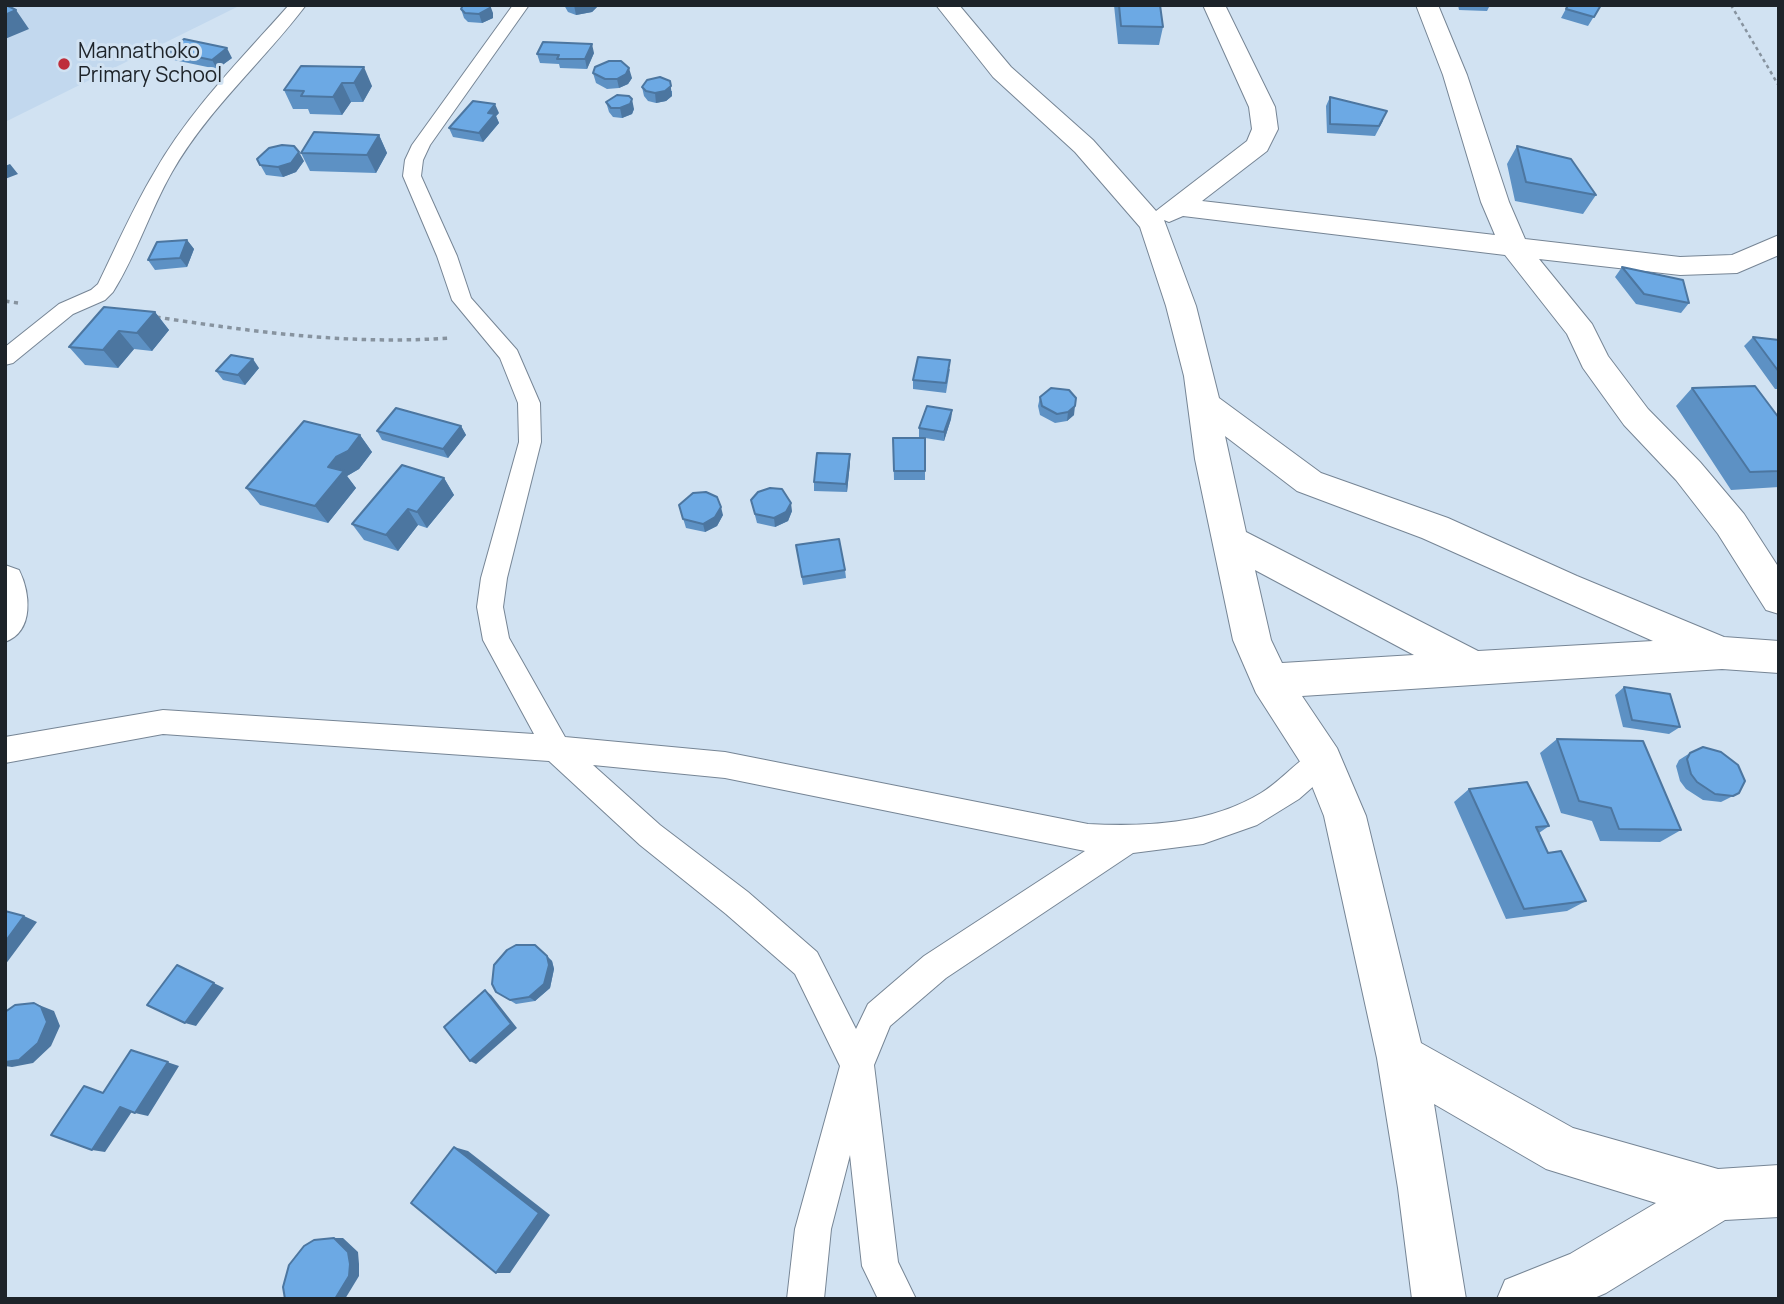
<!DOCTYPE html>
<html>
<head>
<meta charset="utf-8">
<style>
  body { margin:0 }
  #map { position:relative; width:1784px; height:1304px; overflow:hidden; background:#d1e2f2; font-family:Manrope,sans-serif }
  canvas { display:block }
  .frame { position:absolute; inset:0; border:7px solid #1d2329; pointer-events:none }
</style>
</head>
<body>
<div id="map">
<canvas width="1784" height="1304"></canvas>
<div class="frame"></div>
</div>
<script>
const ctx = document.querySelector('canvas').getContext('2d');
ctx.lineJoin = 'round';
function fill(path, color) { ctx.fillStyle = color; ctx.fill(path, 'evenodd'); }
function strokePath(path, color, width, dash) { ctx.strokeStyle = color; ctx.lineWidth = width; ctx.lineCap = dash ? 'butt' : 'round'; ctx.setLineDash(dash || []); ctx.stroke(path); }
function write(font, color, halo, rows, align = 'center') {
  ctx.font = font + ' Manrope,sans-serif'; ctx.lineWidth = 6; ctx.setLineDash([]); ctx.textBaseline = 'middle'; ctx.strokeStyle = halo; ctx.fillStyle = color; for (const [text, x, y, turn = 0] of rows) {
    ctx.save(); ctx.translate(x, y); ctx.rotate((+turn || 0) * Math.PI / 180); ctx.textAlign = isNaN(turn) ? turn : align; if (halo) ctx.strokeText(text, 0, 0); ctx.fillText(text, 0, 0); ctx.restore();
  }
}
fill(new Path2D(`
  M5,5H241L5,122Z`), '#c2d8ee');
const lane = new Path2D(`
  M289,5H306C263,62 208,109 172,172C150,210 137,254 113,292L105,300L73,314L13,363L5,365V347L59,304L91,290L98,284C116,247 133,208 154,173C189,111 242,58 289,5Z
  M513,5H529L430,145L423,160L421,176L457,256L471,298L517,350L540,403L541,442L507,578L503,607L509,638L565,737L725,752L1088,824C1147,827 1210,824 1261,793C1283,780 1299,757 1322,748L1332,752L1336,761L1332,770L1299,799L1257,825L1203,844L1133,853L946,978L890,1026L874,1065L898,1262L916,1299H878L862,1266L850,1155L831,1229L824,1299H787L795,1229L840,1066L795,974L726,914L640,845L549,761L163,734L5,763V737L163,710L534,734L483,640L477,607L481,578L519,442L518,403L500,358L452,300L437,256L403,176L405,160L412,145ZM593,765L725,778L1085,851L924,956L868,1004L856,1029L817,952L748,892L660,825Z
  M5,565L19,570C30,592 35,631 5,642Z`);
const street = new Path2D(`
  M936,5H959L1011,67L1093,140L1156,211L1247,141L1252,129L1249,107L1203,5H1225L1275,107L1278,129L1267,151L1202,201L1495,235L1481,202L1443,75L1416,5H1438L1467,75L1509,202L1525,239L1680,257L1732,255L1779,235V255L1737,273L1680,275L1539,259L1592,324L1608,356L1648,409L1700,462L1744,514L1779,568V614L1766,610L1718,534L1676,480L1624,425L1583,368L1567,334L1505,255L1183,216L1169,222L1164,220L1196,306L1219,398L1321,473L1448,518L1577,576L1724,637L1779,641V673L1722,669L1302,696L1337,748L1366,816L1421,1043L1573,1128L1718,1169L1779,1165V1217L1725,1220L1606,1293L1592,1299H1497L1505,1280L1570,1254L1656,1203L1546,1169L1434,1104L1466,1299H1412L1398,1188L1377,1058L1324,816L1306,771L1256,693L1233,640L1195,459L1184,376L1166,306L1140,227L1075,152L993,77ZM1225,436L1297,491L1422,538L1653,641L1478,651L1246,532ZM1255,570L1414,655L1282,663L1271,640Z`);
strokePath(lane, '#768595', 2);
strokePath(street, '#768595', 2);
strokePath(new Path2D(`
  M1731,5L1779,86`), '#87939f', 2.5, [3.5, 3.5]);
strokePath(new Path2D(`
  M5,301L18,303
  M156,317C255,332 349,345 450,338`), '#87939f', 3.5, [4.5, 4.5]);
fill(lane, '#fff');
fill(street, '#fff');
fill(new Path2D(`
  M564,5H597V7L592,12L576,15L568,12Z
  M1114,5H1160L1163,27L1159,45L1118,44Z
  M1458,5H1490L1487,11L1459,10Z
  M1568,5H1601L1588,26L1561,18Z
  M461,9L493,13V18L482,23L468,22L464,18Z
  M168,51L232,58L217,69L174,60Z
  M594,53L587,69L560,68L559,64L540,63L537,54Z
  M301,66L372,86L363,102H351L342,115L310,114L308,109H293L284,90Z
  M593,73L632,78L628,84L619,88L607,89L596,83Z
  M642,87L672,91V96L666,101L656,103L648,101L644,96Z
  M1330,97L1383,121L1375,136L1327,133L1326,106Z
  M606,102L634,109L632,114L622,118L613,117L609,112Z
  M499,113L496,116L499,123L483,142L453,137L449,128Z
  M379,135L387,153L376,173L310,171L301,153Z
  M1517,146L1596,195L1583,214L1515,201L1507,164Z
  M257,159L304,161L296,172L283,177L266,175Z
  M187,240L194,249L187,267L155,270L148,260Z
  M1622,267L1689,303L1681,313L1636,304L1615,277Z
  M155,312L169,330L152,351L134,349L118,368L85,365L69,347Z
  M1753,337L1779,340V389H1775L1744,346Z
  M259,368L245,385L223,380L216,371Z
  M950,369L946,393L913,389V380Z
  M1692,388L1779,418V487L1731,490L1676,406Z
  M1040,397L1074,415L1067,421L1055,423L1040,415L1038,406Z
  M952,410L951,419L944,441L919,437V428Z
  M461,426L466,435L448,458L382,440L377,431Z
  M360,435L372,452L359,469L347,476L356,488L328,523L260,505L246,488Z
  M893,438H925V480H894Z
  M850,463L847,492L814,491V482Z
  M444,478L454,495L427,528L418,525L398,551L364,540L352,524Z
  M751,500L792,511L788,521L775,527L757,523Z
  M679,505L723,515L717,526L705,532L686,528Z
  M796,545L845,570L846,578L803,585Z
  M1624,687L1680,727L1669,734L1623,727L1615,695Z
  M1557,739L1681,830L1660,842L1600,841L1592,821L1561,813L1540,753Z
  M1690,753L1739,793L1721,802L1703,800L1686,789L1680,781L1676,766L1679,760Z
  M1469,789L1549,826L1539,833L1548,853L1586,901L1567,911L1506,919L1454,802Z
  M535,945L552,961L554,969L550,988L535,1001L516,1004L496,992Z`), '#5d91c4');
fill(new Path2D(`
  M490,5L493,13V18L482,23L479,14Z
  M574,5H597V7L592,12L576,15Z
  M16,10L29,29L5,39V15Z
  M592,44L594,53L587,69L585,59Z
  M227,48L232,58L217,69L212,60Z
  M364,67L372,86L363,102L354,83Z
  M629,68L632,78L628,84L619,88L617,79Z
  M670,81L672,96L666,101L656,103L655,93Z
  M342,83L351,102L342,115L333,97Z
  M632,99L634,109L632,114L622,118L620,108Z
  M495,104L499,113L496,116L499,123L483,142L479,133L488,113Z
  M379,135L387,153L376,173L367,155Z
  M299,152L304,161L296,172L283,177L278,167Z
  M10,164L18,174L5,179V166Z
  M187,240L194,249L187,267L180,258Z
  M155,312L169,330L152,351L137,333Z
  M119,331L134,349L118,368L103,350Z
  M253,359L259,368L245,385L238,375Z
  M1075,406L1074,415L1067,421L1068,412Z
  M952,410L951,419L944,441V432Z
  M461,426L466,435L448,458L443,449Z
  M360,435L372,452L359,469L347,476L356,488L328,523L315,506L328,467L336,457Z
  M850,454V463L847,492L846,484Z
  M444,478L454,495L427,528L417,512Z
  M791,503L792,511L788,521L775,527L774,518Z
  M721,507L723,515L717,526L705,532L703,524Z
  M408,509L418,525L398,551L386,535Z
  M24,916L37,922L5,965V942Z
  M547,956L552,961L554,969L550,988L535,1001L529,997Z
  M177,965L224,988L196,1026L185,1023Z
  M485,990L491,995L517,1028L476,1064L470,1061Z
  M34,1003L54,1011L60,1026L51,1046L33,1063L12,1067L5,1066V1062Z
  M131,1050L179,1066L148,1116L135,1113Z
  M120,1107L133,1110L105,1152L92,1150Z
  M454,1147L468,1151L550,1215L510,1273H496Z
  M334,1238H343L358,1252L359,1264V1276L345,1299H335Z`), '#4c76a0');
const building = new Path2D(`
  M6,5L16,10L5,15Z
  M463,5H490V8L479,14L465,13L461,9Z
  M1119,5H1160L1163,27L1121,26Z
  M1568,5H1601L1594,17L1566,9Z
  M184,39L227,48L212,60L168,51Z
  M543,42L592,44L585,59H557L559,55L537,54Z
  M609,61H621L629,68L626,74L617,79H605L593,73L595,67Z
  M301,66L364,67L354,83H342L333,97L301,96L304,91L284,90Z
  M660,77L670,81L671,86L665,91L655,93L646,91L642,87L647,80Z
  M617,95L629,96L632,99L630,104L620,108H611L606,102Z
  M1330,97L1387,111L1379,126L1330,124Z
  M473,101L495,104L488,113L495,114L479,133L449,128Z
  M314,132L379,135L367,155L301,153Z
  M282,145L294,146L299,152L291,163L278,167L260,165L257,159L269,148Z
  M1517,146L1571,159L1596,195L1526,182Z
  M187,240L180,258L148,260L157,242Z
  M1622,267L1683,280L1689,303L1644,294Z
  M104,307L155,312L137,333L119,331L103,350L69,347Z
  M1753,337L1779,340V372Z
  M231,355L253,359L238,375L216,371Z
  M918,357L950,360L946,383L913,380Z
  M1755,386L1779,418V471L1750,472L1692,388Z
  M1051,388L1069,390L1076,398L1075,406L1068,412L1057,414L1042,406L1040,397Z
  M927,406L952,410L944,432L919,428Z
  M396,408L461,426L443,449L377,431Z
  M304,421L360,435L348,451L336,457L328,467L344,471L315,506L246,488Z
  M893,438H925V471H894Z
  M817,453L850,454L846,484L814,482Z
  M402,465L444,478L417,512L408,509L386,535L352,524Z
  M770,488L782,489L791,503L786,512L774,518L755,514L751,500L758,492Z
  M706,492L717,497L721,507L715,517L703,524L683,519L679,505L693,493Z
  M839,539L845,570L802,577L796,545Z
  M1624,687L1670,694L1680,727L1632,720Z
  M1557,739L1643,741L1681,830L1619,829L1611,808L1579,801Z
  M1703,747L1721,752L1738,765L1745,781L1739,793L1733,796L1715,794L1697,782L1691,774L1687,759L1690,753Z
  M1527,782L1549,826L1536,827L1548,853L1561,851L1586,901L1524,909L1469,789Z
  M5,911L24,916L5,942Z
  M516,945H535L547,956L549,965L544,984L529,997L510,1000L496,992L492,984L494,965L507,950Z
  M177,965L214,983L185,1023L147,1005Z
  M485,990L511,1024L470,1061L444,1027Z
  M34,1003L41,1007L47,1022L38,1043L19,1060L5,1062V1012L15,1005Z
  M131,1050L168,1062L135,1113L120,1107L92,1150L51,1135L84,1086L103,1093Z
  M454,1147L539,1213L496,1273L411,1203Z
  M334,1238L348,1252L350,1264L349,1276L335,1299H285L283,1287L289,1265L304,1246L314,1240Z`);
fill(building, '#6ca9e4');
strokePath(building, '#4c76a0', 2);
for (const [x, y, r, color] of [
  [64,64,7,"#be2e3b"]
]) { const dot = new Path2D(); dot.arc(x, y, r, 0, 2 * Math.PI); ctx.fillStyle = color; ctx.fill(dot); strokePath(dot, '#d1e2f2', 2.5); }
write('21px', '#1d2329', '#d1e2f2', [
  ["Mannathoko",78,52],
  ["Primary School",78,76]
], 'left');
</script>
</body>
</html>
